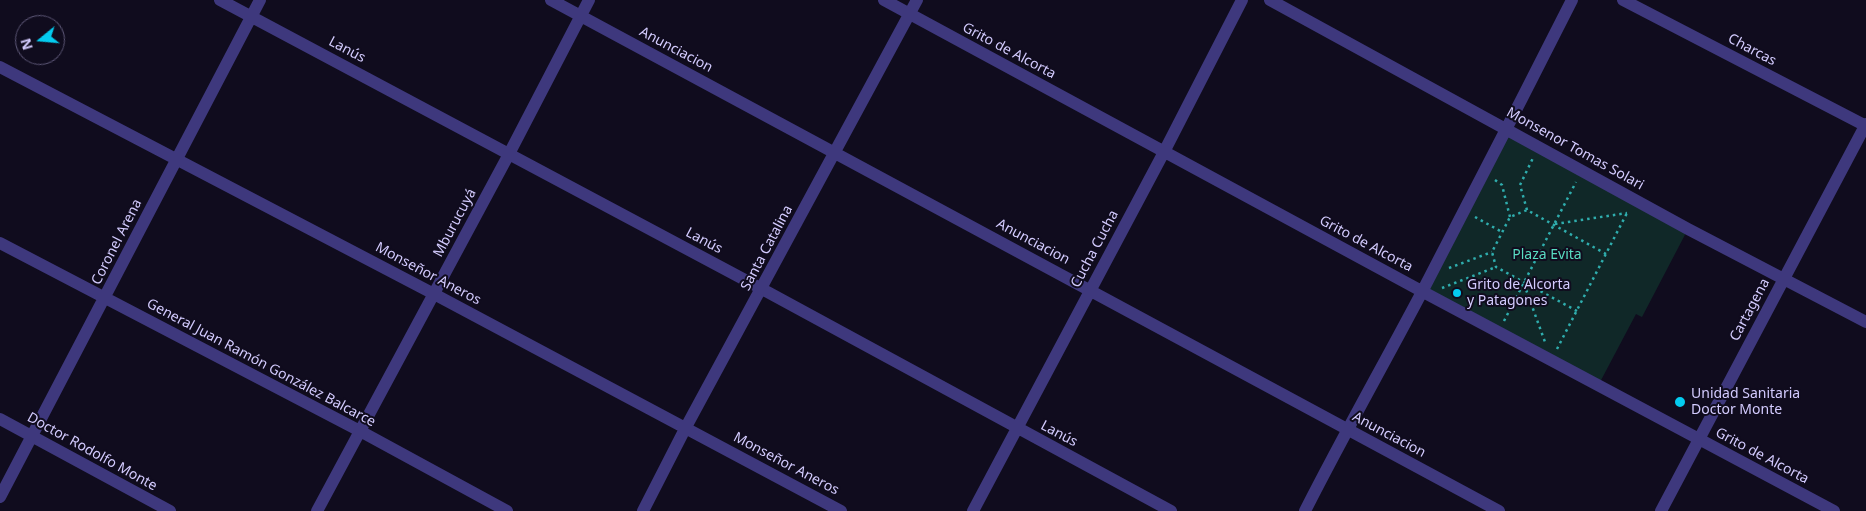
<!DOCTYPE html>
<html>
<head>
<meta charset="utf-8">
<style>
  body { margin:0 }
  #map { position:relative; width:1866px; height:511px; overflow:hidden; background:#100c1e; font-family:"Noto Sans",sans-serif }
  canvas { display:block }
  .north { position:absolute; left:15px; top:15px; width:50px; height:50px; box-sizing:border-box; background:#100c1e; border:1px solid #5e5878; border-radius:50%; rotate:253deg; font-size:14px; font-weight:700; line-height:20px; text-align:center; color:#d3cbfe }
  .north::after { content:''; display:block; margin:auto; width:18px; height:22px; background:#04ccf0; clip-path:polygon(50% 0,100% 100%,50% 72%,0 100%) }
</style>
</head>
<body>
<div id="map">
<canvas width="1866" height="511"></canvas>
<div class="north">N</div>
</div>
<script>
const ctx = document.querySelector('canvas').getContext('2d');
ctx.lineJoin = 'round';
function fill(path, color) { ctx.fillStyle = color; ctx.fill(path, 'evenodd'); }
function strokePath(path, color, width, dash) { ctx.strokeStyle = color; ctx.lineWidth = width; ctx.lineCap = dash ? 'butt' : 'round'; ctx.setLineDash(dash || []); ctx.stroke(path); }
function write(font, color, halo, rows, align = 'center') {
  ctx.font = font + ' "Noto Sans",sans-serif'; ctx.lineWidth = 4; ctx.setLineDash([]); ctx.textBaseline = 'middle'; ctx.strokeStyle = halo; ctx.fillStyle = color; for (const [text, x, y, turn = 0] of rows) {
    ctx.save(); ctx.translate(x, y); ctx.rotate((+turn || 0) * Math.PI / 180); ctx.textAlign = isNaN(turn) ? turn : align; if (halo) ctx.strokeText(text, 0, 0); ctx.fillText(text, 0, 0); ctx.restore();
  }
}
fill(new Path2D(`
  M1507,129L1688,229L1642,317L1636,314L1599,384L1422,291Z`), '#102828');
strokePath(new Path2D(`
  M1495,180L1502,185L1510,217
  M1527,210L1520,185L1533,158
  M1475,217L1502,232
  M1555,224L1627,213
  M1449,268L1492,252
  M1524,284L1545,342
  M1442,288L1496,267
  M1577,311L1496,267L1492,252L1510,217L1527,210L1606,254
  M1504,321L1576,182
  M1557,349L1628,211`), '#2fadad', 2.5, [2.5, 4]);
strokePath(new Path2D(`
  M220,0L762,289L1171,511
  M551,0L1499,511
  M884,0L1427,294L1834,511
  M1270,0L1688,229L1866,322
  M1623,0L1866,126
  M0,67L434,294L841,511
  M0,243L360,431L507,511
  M0,419L170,511
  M0,497L260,0
  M317,511L509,154L589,0
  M643,511L686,427L917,0
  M973,511L1164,152L1242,0
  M1305,511C1343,436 1384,364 1423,290C1473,194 1523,97 1572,0
  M1661,511L1866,124`), '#3e387d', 12);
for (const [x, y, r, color] of [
  [1457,293,5,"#04ccf0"],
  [1680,402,6,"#04ccf0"]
]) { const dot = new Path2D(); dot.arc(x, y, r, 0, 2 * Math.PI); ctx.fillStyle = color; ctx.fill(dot); strokePath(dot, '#100c1e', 2); }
write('14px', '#d3cbfe', '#100c1e', [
  ["Lanús",347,50,28],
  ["Anunciacion",676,50,28],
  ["Charcas",1752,50,28],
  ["Grito de Alcorta",1009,51,28],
  ["Monsenor Tomas Solari",1575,149,29],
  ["Mburucuyá",455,223,-62],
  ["Lanús",704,241,28],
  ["Coronel Arena",117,242,-63],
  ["Anunciacion",1033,242,28],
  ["Grito de Alcorta",1366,244,28],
  ["Santa Catalina",767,248,-62],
  ["Cucha Cucha",1095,249,-62],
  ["Monseñor Aneros",428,274,28],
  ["Cartagena",1750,310,-62],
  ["General Juan Ramón González Balcarce",261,363,28],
  ["Lanús",1059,434,28],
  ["Anunciacion",1389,435,28],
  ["Doctor Rodolfo Monte",92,452,29],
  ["Grito de Alcorta",1762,456,28],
  ["Monseñor Aneros",786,464,28]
]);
write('14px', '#59dcc2', '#100c1e', [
  ["Plaza Evita",1547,255]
]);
write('14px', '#d3cbfe', '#100c1e', [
  ["Grito de Alcorta",1467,285],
  ["y Patagones",1467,301],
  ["Unidad Sanitaria",1691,394],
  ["Doctor Monte",1691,410]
], 'left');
</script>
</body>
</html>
